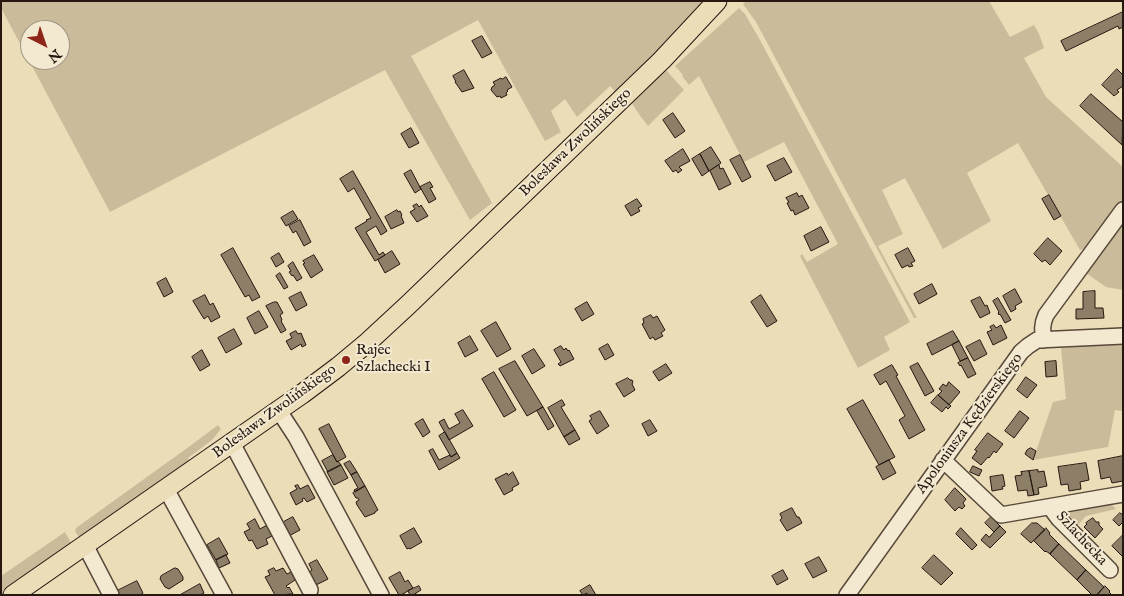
<!DOCTYPE html>
<html>
<head>
<meta charset="utf-8">
<style>
  body { margin:0 }
  #map { position:relative; width:1124px; height:596px; overflow:hidden; background:#ebddb7; font-family:"IM FELL English",serif }
  canvas { display:block }
  .frame { position:absolute; inset:0; border:2px solid #261711; pointer-events:none }
  .north { position:absolute; left:20px; top:20px; width:50px; height:50px; box-sizing:border-box; background:#f2e9d0; border:1px solid #a09584; border-radius:50%; rotate:139deg; font-size:14px; font-weight:700; line-height:20px; text-align:center; color:#261711 }
  .north::after { content:''; display:block; margin:auto; width:18px; height:22px; background:#8f2418; clip-path:polygon(50% 0,100% 100%,50% 72%,0 100%) }
</style>
</head>
<body>
<div id="map">
<canvas width="1124" height="596"></canvas>
<div class="frame"></div>
<div class="north">N</div>
</div>
<script>
const ctx = document.querySelector('canvas').getContext('2d');
ctx.lineJoin = 'round';
function fill(path, color) { ctx.fillStyle = color; ctx.fill(path, 'evenodd'); }
function strokePath(path, color, width, dash) { ctx.strokeStyle = color; ctx.lineWidth = width; ctx.lineCap = dash ? 'butt' : 'round'; ctx.setLineDash(dash || []); ctx.stroke(path); }
function write(font, color, halo, rows, align = 'center') {
  ctx.font = font + ' "IM FELL English",serif'; ctx.lineWidth = 4; ctx.setLineDash([]); ctx.textBaseline = 'middle'; ctx.strokeStyle = halo; ctx.fillStyle = color; for (const [text, x, y, turn = 0] of rows) {
    ctx.save(); ctx.translate(x, y); ctx.rotate((+turn || 0) * Math.PI / 180); ctx.textAlign = isNaN(turn) ? turn : align; if (halo) ctx.strokeText(text, 0, 0); ctx.fillText(text, 0, 0); ctx.restore();
  }
}
fill(new Path2D(`
  M1,1H711L618,94L610,86L577,117L565,99L551,111L561,132L545,141L478,20L411,56L492,203L470,220L385,70L110,212L1,8ZM30,30H60V60H30Z
  M746,1H989L1010,37L1034,25L1039,34L1044,48L1024,58L1046,97L1123,167V203L1090,246L1080,250L1018,143L967,173L991,221L943,249L905,178L882,190L903,234L878,246L917,318H914L756,22L743,4Z
  M739,8L745,14L760,40L910,322L884,337L890,350L858,368L800,256L802,254L807,262L838,244L784,142L744,162L699,76L689,85L682,76L683,75L675,66Z
  M665,69L684,90L648,126L641,117L631,102Z
  M1123,220V290L1106,287L1086,273Z
  M1123,343V405L1122,411L1115,410L1108,447L1033,460L1053,402L1066,399L1061,348Z
  M218,425L221,429L212,440L188,458L189,461L79,537L75,531L76,528L190,446Z
  M1111,504L1116,509L1086,516L1077,526L1067,517L1070,512Z
  M65,532L71,543L69,548L1,595V576Z`), '#cabb9b');
const building = new Path2D(`
  M1123,12V27L1119,29L1118,26L1066,51L1061,41Z
  M482,36L492,53L482,58L472,41Z
  M1117,69L1123,75V86L1117,90L1119,92L1114,96L1102,85Z
  M464,70L474,88L462,92L455,82H456L453,76Z
  M506,77L512,87L507,90L508,91L506,93L507,95L501,98L500,96L497,97L491,90L492,87L495,85L493,82L501,78L502,79Z
  M1091,94L1123,122L1122,145L1080,106Z
  M673,113L685,131L675,138L663,120Z
  M411,128L419,143L409,148L401,134Z
  M711,147L721,163L709,171L700,154Z
  M683,149L690,161L679,167L682,170L678,173L676,170L673,172L665,161Z
  M700,154L709,171L702,176L692,159Z
  M740,155L751,177L742,182L730,160Z
  M784,158L792,172L775,181L767,166Z
  M719,165L720,169L723,168L731,184L719,190L710,171Z
  M411,170L421,189L415,193L404,174Z
  M353,171L387,231L381,235L376,226L366,232L379,255L383,252L385,255L375,261L355,228L367,221L366,220L371,218L354,188L348,192L340,179Z
  M430,182L433,187L430,188L436,199L429,203L420,187Z
  M797,193L799,197L802,195L809,208L795,215L793,210L791,211L787,203L789,202L786,198Z
  M1049,195L1061,216L1054,220L1042,199Z
  M637,199L642,206L638,208L640,211L631,216L625,206Z
  M417,204L419,207L421,205L428,216L417,222L410,212L415,209L413,206Z
  M397,210L398,212L400,211L402,215L401,216L404,223L391,229L385,217Z
  M293,211L298,219L286,226L281,218Z
  M300,220L311,242L304,246L296,231L293,233L289,226Z
  M821,227L829,242L811,251L804,236Z
  M1048,238L1062,251L1050,265L1045,260L1042,262L1034,254Z
  M233,248L260,297L252,301L249,295L245,297L221,255Z
  M908,248L915,261L911,263L913,266L909,267L908,265L902,268L895,255Z
  M392,251L400,264L385,273L378,260Z
  M279,253L284,262L276,267L271,258Z
  M314,255L323,270L311,278L303,264L305,263L303,261Z
  M293,262L302,278L297,281L293,275L292,276L289,272L291,271L288,266Z
  M280,273L288,287L284,289L276,276Z
  M166,278L173,292L164,297L157,283Z
  M932,284L937,294L919,304L914,294Z
  M1015,289L1022,302L1015,306L1016,309L1011,312L1003,296Z
  M1095,291V308H1103L1104,318L1076,319V309H1083V292Z
  M301,292L307,305L296,311L289,298Z
  M205,295L210,305L213,303L220,317L211,322L208,316L204,319L193,301Z
  M761,295L777,321L767,327L751,302Z
  M980,297L985,306L987,305L990,313L980,318L971,301Z
  M998,298L1011,320L1005,323L1000,314L999,315L998,313L999,312L993,301Z
  M274,302H277L283,313L280,315L282,320L281,321L286,330L281,333L266,306Z
  M587,302L594,314L582,321L575,309Z
  M259,311L268,327L255,334L247,318Z
  M651,315L653,318L657,316L665,330L661,333L663,336L655,340L653,337L650,339L642,324L644,323L643,319Z
  M496,322L511,349L497,357L481,331Z
  M994,325L996,328L1001,325L1007,338L993,345L987,332L992,330L990,327Z
  M234,329L242,344L226,353L218,338Z
  M296,331L298,334L301,333L306,345L302,347L301,344L291,350L286,341L292,338L290,334Z
  M953,331L959,341L932,355L927,344Z
  M470,336L478,350L465,357L458,343Z
  M980,340L987,354L974,361L966,347Z
  M959,341L968,358L960,361L952,345Z
  M608,344L614,355L605,360L599,349Z
  M561,346L564,350L566,348L568,351L569,350L574,359L560,366L558,364L561,362L554,350Z
  M534,349L545,366L532,374L522,356Z
  M202,350L210,365L200,371L192,357Z
  M968,358L976,374L968,378L961,365L960,366L958,363Z
  M515,361L543,407L527,416L499,369Z
  M1056,361L1057,376L1046,377L1045,362Z
  M918,363L934,391L925,396L910,367Z
  M666,364L672,373L659,381L653,372Z
  M892,365L898,375L896,376L925,430L909,439L899,420L905,416L886,381L880,385L874,375Z
  M494,372L516,410L504,417L482,379Z
  M1026,377L1037,385L1027,398L1017,390Z
  M628,378L630,380H632L633,382L632,384L635,390L624,397L616,384Z
  M949,382L960,392L949,405L938,395L942,391L939,389L943,384L946,386Z
  M938,395L951,406L948,409L946,407L942,412L931,403Z
  M562,400L565,405L561,407L575,430L564,437L548,408Z
  M863,400L895,457L879,465L847,409Z
  M543,407L554,426L548,430L537,411Z
  M463,410L473,426L449,440L439,422L444,419L449,429L460,423L455,414Z
  M600,411L609,426L597,434L589,421L592,419L590,416Z
  M1020,411L1029,418L1014,438L1005,431Z
  M423,419L430,432L423,437L415,424Z
  M650,420L657,431L648,436L642,424Z
  M329,424L346,457L337,462L319,429Z
  M575,430L580,439L569,445L564,437Z
  M445,432L457,453L451,457L439,436Z
  M988,433L1003,444L996,453L994,451L989,458L988,457L981,465L972,458L977,451L975,450Z
  M1031,448L1036,451L1033,460L1025,454L1027,450Z
  M433,449L439,460L450,455L451,457L457,453L460,458L439,470L429,451Z
  M333,455L337,462L338,461L341,465L328,472L322,461Z
  M1123,456V481L1112,483L1110,477L1101,479L1098,461Z
  M889,460L896,473L883,480L876,467Z
  M350,461L357,472L351,475L344,464Z
  M1086,463L1089,480L1080,482L1081,489L1069,491L1068,484L1061,485L1058,467Z
  M341,465L348,478L334,485L327,472Z
  M973,466L982,470L979,476L970,472Z
  M1038,470V472L1044,471L1047,486L1038,488L1039,494L1034,495L1029,471Z
  M1029,471L1034,495L1028,496L1027,490L1018,491L1015,476L1022,475L1021,472Z
  M357,472L365,486L355,492L354,490L358,488L351,475Z
  M513,472L519,484L512,488L513,490L504,495L495,479L507,473L508,475Z
  M1003,475L1005,486L1002,487L1003,489L992,491L990,477Z
  M298,485L300,489L308,485L315,498L307,502L304,498L302,499L303,501L296,505L290,493L297,489L295,486Z
  M365,486L378,510L375,512V513L365,517L357,505L356,502L359,500L358,498H356L353,493Z
  M955,488L966,499L963,503L965,506L962,509L959,507L955,511L945,500Z
  M792,508L797,517H799L802,523L787,531L780,520L782,518L780,514Z
  M1120,513L1123,515V522L1119,526L1113,520Z
  M293,517L300,530L287,537L280,524Z
  M991,517L1000,526L994,532L985,523Z
  M1093,518L1096,522H1099V525L1103,529L1095,538L1084,527L1087,524L1086,523Z
  M255,519L260,529L267,525L272,536L266,539L268,544L257,549L252,540L249,541L244,532L250,529L247,524Z
  M1032,523H1037L1045,530L1031,543L1021,534Z
  M1000,526L1006,532L990,548L981,540L986,534L989,537Z
  M414,528L422,542L410,549L409,548L407,549L400,536Z
  M961,528L977,545L972,550L956,534Z
  M1046,528L1050,533L1049,534L1059,544L1050,554L1046,551L1045,552L1034,541Z
  M1123,535V557L1112,546Z
  M219,538L228,554L216,560L207,545Z
  M1059,544L1086,570L1077,580L1050,554Z
  M226,555L230,563L219,568L216,560Z
  M934,555L953,573L941,585L922,568Z
  M819,557L827,571L813,578L805,564Z
  M317,560L328,579L314,586L308,573L312,570L309,564Z
  M175,568L178,569L183,577V580L169,589L165,587L160,579L161,576Z
  M274,568L276,571L283,568L287,574L291,572L295,580L286,586L288,588L289,587L293,594L275,595L265,577L270,575L268,571Z
  M783,570L788,579L777,585L772,576Z
  M1086,570L1104,587L1097,595H1092L1077,580Z
  M400,572L405,582L408,580L413,588L401,595H399L389,578Z
  M137,581L143,593L140,595H119L117,591Z
  M200,584L204,593L200,595H180Z
  M590,585L596,595H588L587,593L583,595L580,591Z
  M419,586L421,590L413,595H410L408,591Z
  M1105,586L1110,591L1109,592L1112,595H1097Z`);
fill(building, '#8c7e67');
strokePath(building, '#261711', 1);
const minor = new Path2D(`
  M1044,340C1042,330 1042,324 1046,315L1123,210
  M279,411L296,437L381,595
  M232,443L310,590
  M943,460L1001,515L1123,494
  M166,489L224,595
  M1053,507V511L1059,519L1110,570
  M85,545L111,595
  M847,595L1021,352L1028,346L1037,340L1123,336`);
const major = new Path2D(`
  M13,595L302,394L338,367L368,342L408,305L662,60L717,1`);
strokePath(minor, '#57483a', 18);
strokePath(major, '#261711', 21);
strokePath(minor, '#f2e9d0', 15);
strokePath(major, '#ebddb7', 19);
for (const [x, y, r, color] of [
  [346,360,5,"#8f2418"]
]) { const dot = new Path2D(); dot.arc(x, y, r, 0, 2 * Math.PI); ctx.fillStyle = color; ctx.fill(dot); strokePath(dot, '#f2e9d0', 2); }
write('15px', '#261711', '#f2e9d0', [
  ["Bolesława Zwolińskiego",576,143,-44],
  ["Bolesława Zwolińskiego",275,412,-36],
  ["Apoloniusza Kędzierskiego",970,424,-54],
  ["Szlachecka",1081,539,47]
]);
write('15px', '#261711', '#f2e9d0', [
  ["Rajec",356,351],
  ["Szlachecki I",356,368]
], 'left');
</script>
</body>
</html>
